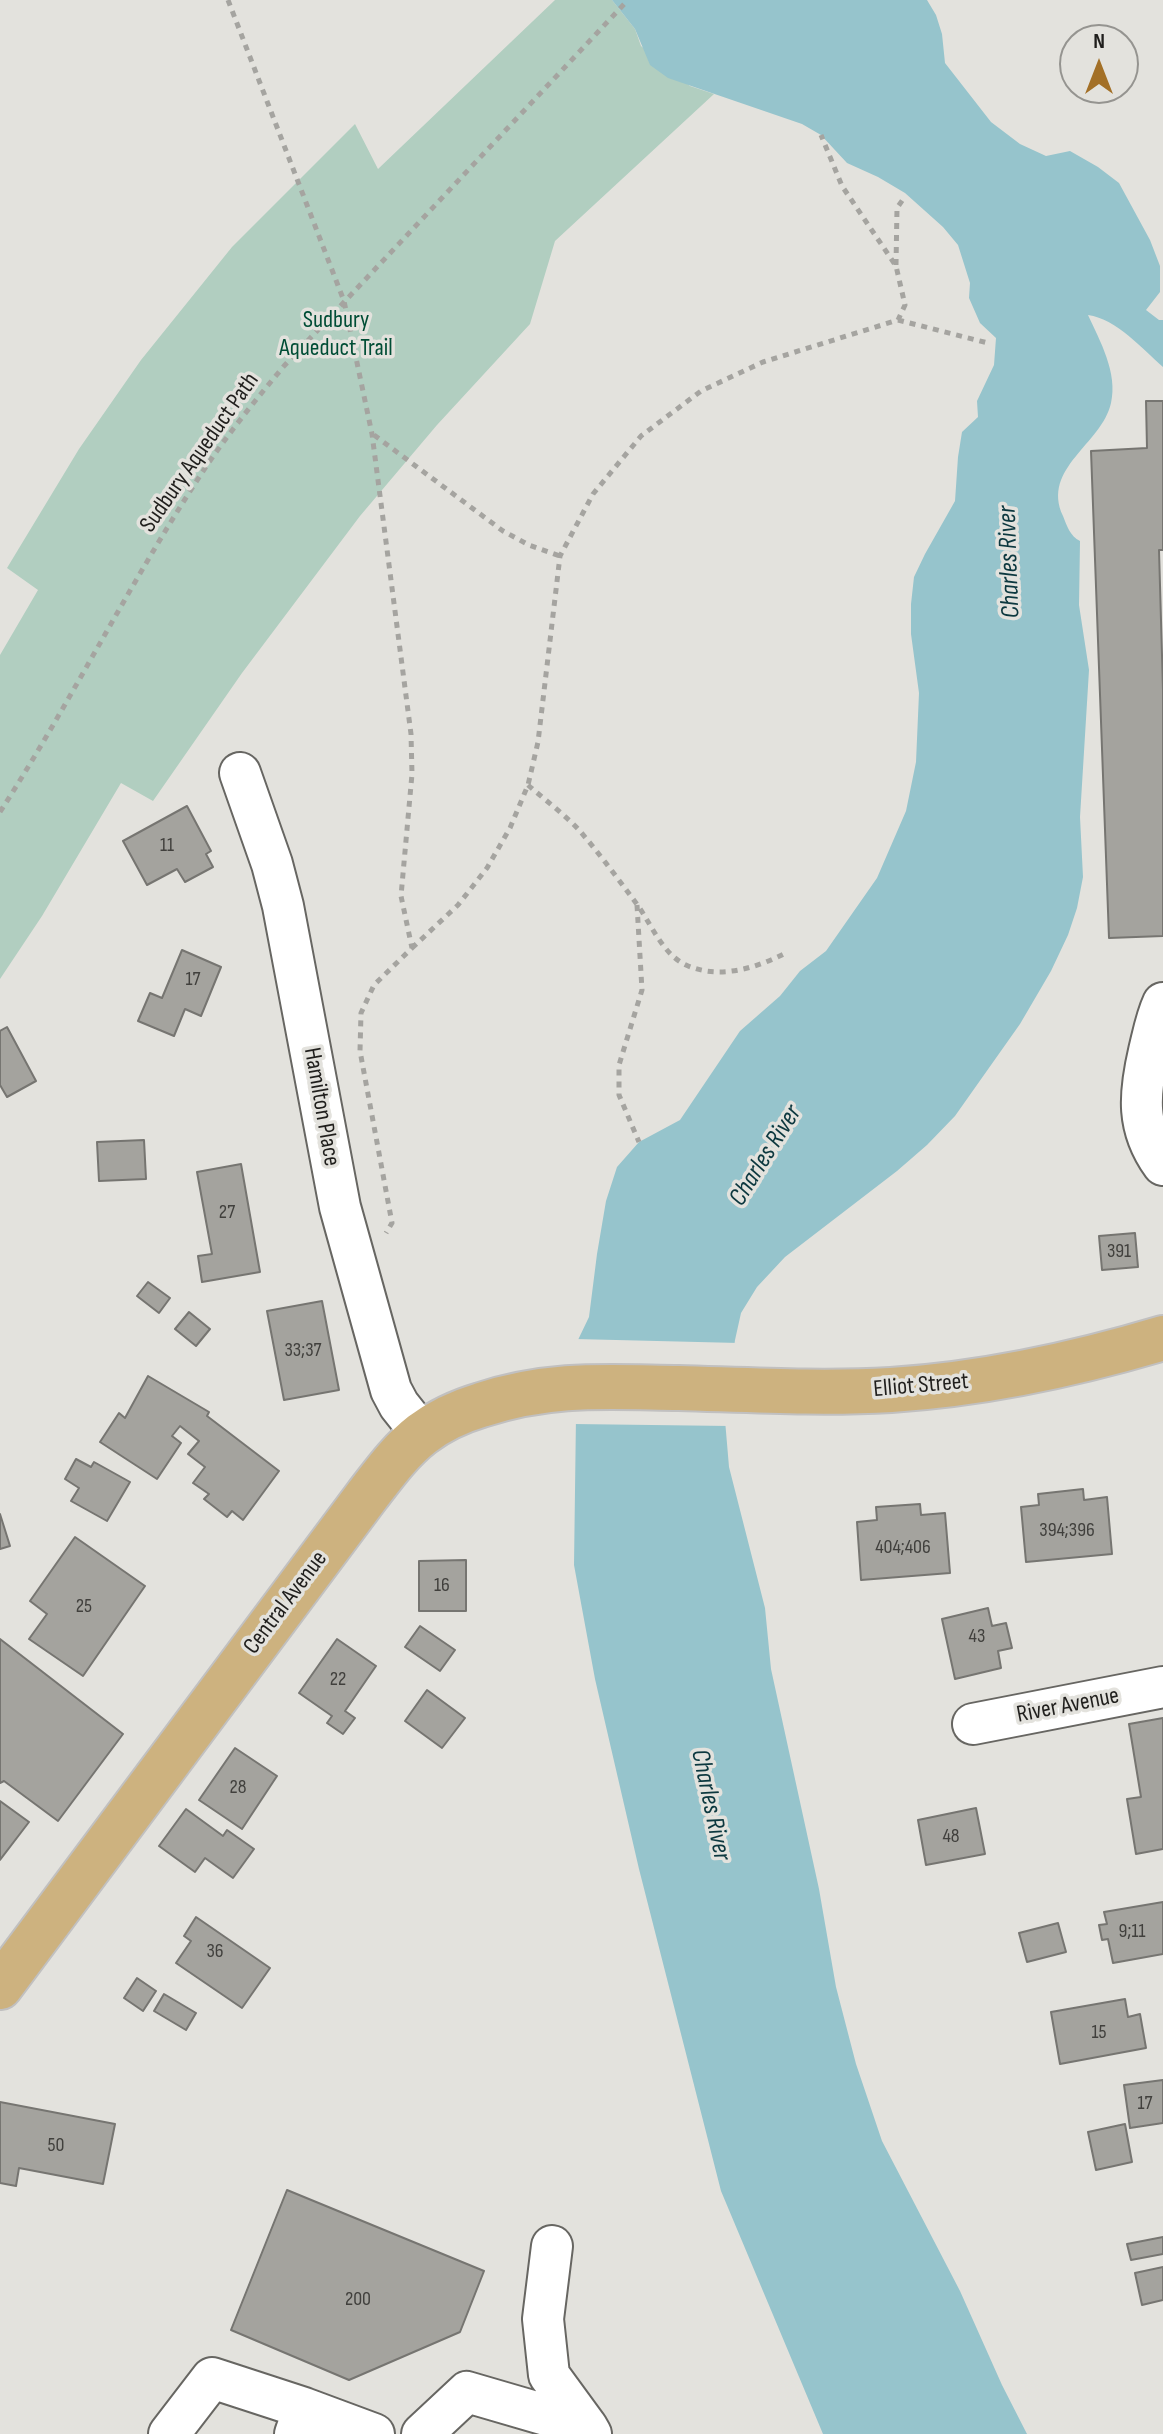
<!DOCTYPE html>
<html>
<head>
<meta charset="utf-8">
<style>
  body { margin:0 }
  #map { position:relative; width:1163px; height:2434px; overflow:hidden; background:#e3e2dd; font-family:"Sofia Sans Condensed",sans-serif }
  canvas { display:block }
  .north { position:absolute; left:1059px; top:24px; width:80px; height:80px; box-sizing:border-box; background:#e3e2dd; border:2px solid #959490; border-radius:50%; rotate:0deg; font-size:22px; font-weight:700; line-height:32px; text-align:center; color:#201f1d }
  .north::after { content:''; display:block; margin:auto; width:28px; height:36px; background:#a37027; clip-path:polygon(50% 0,100% 100%,50% 72%,0 100%) }
</style>
</head>
<body>
<div id="map">
<canvas width="1163" height="2434"></canvas>
<div class="north">N</div>
</div>
<script>
const ctx = document.querySelector('canvas').getContext('2d');
ctx.lineJoin = 'round';
function fill(path, color) { ctx.fillStyle = color; ctx.fill(path, 'evenodd'); }
function strokePath(path, color, width, dash) { ctx.strokeStyle = color; ctx.lineWidth = width; ctx.lineCap = dash ? 'butt' : 'round'; ctx.setLineDash(dash || []); ctx.stroke(path); }
function write(font, color, halo, rows, align = 'center') {
  ctx.font = font + ' "Sofia Sans Condensed",sans-serif'; ctx.lineWidth = 7; ctx.setLineDash([]); ctx.textBaseline = 'middle'; ctx.strokeStyle = halo; ctx.fillStyle = color; for (const [text, x, y, turn = 0] of rows) {
    ctx.save(); ctx.translate(x, y); ctx.rotate((+turn || 0) * Math.PI / 180); ctx.textAlign = isNaN(turn) ? turn : align; if (halo) ctx.strokeText(text, 0, 0); ctx.fillText(text, 0, 0); ctx.restore();
  }
}
fill(new Path2D(`
  M555,0H612L635,29L641,46L690,86L714,94L555,241L530,324L437,425L360,516L242,673L153,801L121,783L42,916L0,979V655L38,590L7,568L79,449L141,360L232,247L355,124L378,169Z`), '#b1cec0');
fill(new Path2D(`
  M612,0H927L936,15L942,34L945,63L991,122L1020,144L1046,156L1070,151L1098,167L1119,183L1150,240L1160,266V292L1146,310L1159,320H1163V367C1142,349 1117,319 1088,315C1100,341 1118,373 1111,403C1102,444 1041,468 1063,516C1067,526 1070,536 1080,541L1079,605L1089,670L1080,817L1083,877L1077,908L1068,935L1051,971L1020,1024L955,1116L927,1145L897,1171L785,1257L757,1287L741,1313L735,1340L725,1420L729,1467L765,1608L771,1669L819,1889L836,1987L856,2064L882,2141L960,2291L1002,2385L1027,2434H823L721,2191L639,1869L595,1679L574,1565L577,1342L589,1317L597,1254L606,1201L617,1167L639,1142L680,1120L740,1031L780,996L800,971L826,951L877,878L906,811L916,762L919,693L911,634V604L914,577L925,554L955,501L958,457L962,432L978,417L977,401L994,365L996,338L980,323L969,298L970,283L958,245L943,227L905,193L878,177L847,163L821,135L802,124L668,78L650,65L635,29Z`), '#96c4cc');
fill(new Path2D(`
  M575,1339L739,1343L730,1426L573,1424Z`), '#e3e2dd');
const building = new Path2D(`
  M1146,401H1163V550H1159L1163,690V936L1109,938L1091,451L1147,448Z
  M187,806L211,851L206,854L213,867L185,882L177,869L147,885L123,841Z
  M182,950L221,967L201,1016L185,1009L174,1036L138,1021L150,993L162,998Z
  M7,1027L36,1081L7,1097L0,1085V1031Z
  M144,1140L146,1179L99,1181L97,1142Z
  M241,1164L260,1272L202,1282L198,1256L212,1254L197,1172Z
  M1135,1233L1138,1267L1102,1270L1099,1236Z
  M148,1282L170,1298L159,1313L137,1296Z
  M322,1301L339,1390L284,1400L267,1311Z
  M189,1312L210,1329L196,1346L175,1329Z
  M148,1376L209,1412L207,1416L279,1471L243,1520L232,1511L227,1517L204,1499L209,1494L193,1483L205,1467L188,1454L199,1441L180,1426L172,1436L181,1443L157,1479L100,1442L119,1413L125,1418Z
  M76,1459L91,1467L94,1462L130,1482L107,1521L71,1501L79,1488L65,1479Z
  M1083,1489L1084,1500L1107,1497L1112,1554L1026,1562L1021,1507L1039,1505L1038,1494Z
  M920,1504L921,1515L945,1513L950,1573L861,1580L857,1522L877,1520L876,1507Z
  M0,1514L10,1546L0,1549Z
  M75,1537L145,1586L83,1676L29,1639L47,1614L30,1601Z
  M466,1560V1611H419V1561Z
  M988,1608L992,1626L1006,1623L1012,1648L998,1651L1001,1668L955,1679L942,1619Z
  M420,1626L455,1650L440,1671L405,1647Z
  M0,1639L123,1734L58,1821L4,1781L0,1783Z
  M337,1639L376,1666L345,1711L355,1718L343,1734L327,1723L332,1716L299,1693Z
  M427,1690L465,1718L442,1748L405,1721Z
  M1163,1718V1849L1136,1854L1127,1799L1141,1797L1129,1724Z
  M235,1748L277,1776L242,1829L199,1800Z
  M0,1801L29,1822L0,1860Z
  M976,1808L985,1854L926,1865L918,1820Z
  M186,1809L223,1836L227,1830L254,1849L233,1878L205,1858L195,1872L159,1846Z
  M1163,1902V1954L1113,1963L1108,1939L1102,1940L1099,1925L1107,1924L1104,1912Z
  M196,1917L270,1968L242,2008L176,1963L191,1941L184,1936Z
  M1058,1923L1066,1952L1027,1962L1019,1933Z
  M137,1978L156,1991L143,2011L124,1998Z
  M164,1994L196,2013L186,2030L154,2011Z
  M1125,1999L1128,2017L1140,2014L1146,2048L1060,2064L1051,2012Z
  M1163,2080V2123L1130,2128L1124,2085Z
  M0,2102L115,2124L103,2184L19,2168L16,2186L0,2183Z
  M1125,2124L1132,2162L1096,2170L1088,2132Z
  M287,2190L484,2271L460,2332L349,2380L231,2330Z
  M1163,2237V2254L1131,2260L1127,2244Z
  M1163,2267V2300L1142,2305L1135,2273Z`);
fill(building, '#a4a39e');
strokePath(building, '#767571', 2);
const minor = new Path2D(`
  M240,773L272,864L283,906L340,1207L391,1390L399,1405L422,1434
  M1163,1003C1156,1018 1153,1035 1149,1051C1139,1094 1136,1128 1163,1165
  M973,1724L1163,1687
  M552,2246L543,2319L549,2375L587,2427
  M304,2408L374,2434
  M169,2434L212,2378L304,2408L295,2434
  M422,2434L467,2392L587,2427L591,2434`);
const major = new Path2D(`
  M0,1987L366,1497C383,1475 400,1451 422,1434C439,1421 461,1411 481,1405C551,1382 607,1387 679,1388C749,1390 820,1394 891,1390C984,1384 1073,1365 1163,1338`);
strokePath(minor, '#676662', 44);
strokePath(major, '#c1c0c0', 48);
strokePath(new Path2D(`
  M228,0L344,301L372,434L411,734L412,774L401,896L412,948L374,985L361,1013L360,1051L392,1223L386,1233
  M896,265L897,208L904,198
  M898,320L988,343
  M374,435L503,531L529,545L560,556
  M528,785C545,800 564,814 579,830C599,853 618,879 636,903C651,923 662,954 686,965C719,980 756,968 786,953
  M0,812C69,705 126,590 196,482C222,441 253,403 284,366L628,0
  M637,905L642,990L619,1065V1095L639,1142
  M412,948L458,905L487,868L510,828L528,785L538,742L560,556L593,494L641,436L701,391L763,362L898,320L905,305L896,266L842,186L821,135`), '#a5a4a0', 5, [6, 6]);
strokePath(minor, '#fff', 40);
strokePath(major, '#cdb27f', 44);
write('20px', '#41403d', null, [
  ["11",167,846],
  ["17",193,980],
  ["27",227,1213],
  ["391",1119,1252],
  ["33;37",303,1351],
  ["394;396",1067,1531],
  ["404;406",903,1548],
  ["16",442,1586],
  ["25",84,1607],
  ["43",977,1637],
  ["22",338,1680],
  ["28",238,1788],
  ["48",951,1837],
  ["9;11",1132,1932],
  ["36",215,1952],
  ["15",1099,2033],
  ["17",1145,2104],
  ["50",56,2146],
  ["200",358,2300]
]);
write('24px', '#004d35', '#e3e2dd', [
  ["Sudbury",336,321],
  ["Aqueduct Trail",336,349]
]);
write('24px', '#201f1d', '#e3e2dd', [
  ["Sudbury Aqueduct Path",200,453,-55],
  ["Hamilton Place",321,1107,80],
  ["Elliot Street",921,1386,-5],
  ["Central Avenue",286,1603,-53],
  ["River Avenue",1068,1706,-11]
]);
write('italic 26px', '#0c383f', '#e3e2dd', [
  ["Charles River",1010,562,-92],
  ["Charles River",766,1156,-58],
  ["Charles River",710,1805,78]
]);
</script>
</body>
</html>
